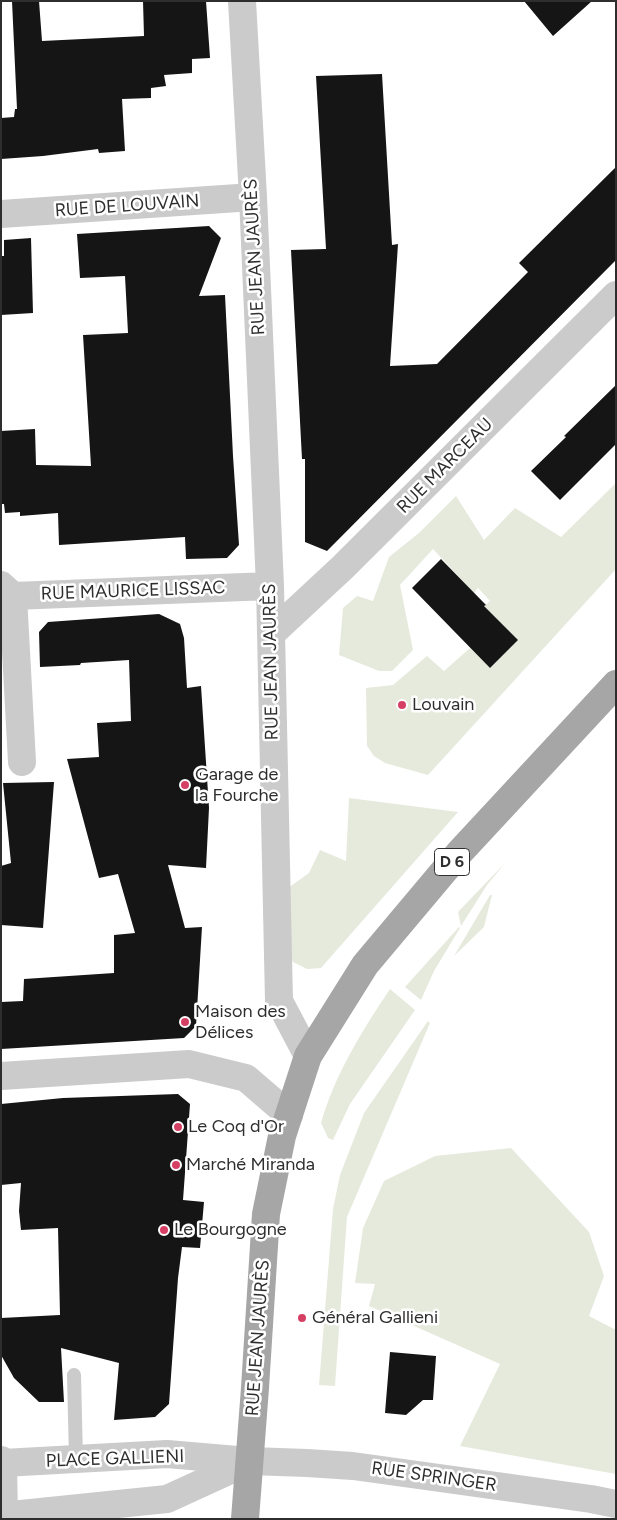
<!DOCTYPE html>
<html>
<head>
<meta charset="utf-8">
<style>
  body { margin:0 }
  #map { position:relative; width:617px; height:1520px; overflow:hidden; background:#fff; font-family:Figtree,sans-serif }
  canvas { display:block }
  .frame { position:absolute; inset:0; border:2px solid #2e2e2e; pointer-events:none }
</style>
</head>
<body>
<div id="map">
<canvas width="617" height="1520"></canvas>
<div class="frame"></div>
</div>
<script>
const ctx = document.querySelector('canvas').getContext('2d');
ctx.lineJoin = 'round';
function fill(path, color) { ctx.fillStyle = color; ctx.fill(path, 'evenodd'); }
function strokePath(path, color, width, dash) { ctx.strokeStyle = color; ctx.lineWidth = width; ctx.lineCap = dash ? 'butt' : 'round'; ctx.setLineDash(dash || []); ctx.stroke(path); }
function write(font, color, halo, rows, align = 'center') {
  ctx.font = font + ' Figtree,sans-serif'; ctx.lineWidth = 5; ctx.setLineDash([]); ctx.textBaseline = 'middle'; ctx.strokeStyle = halo; ctx.fillStyle = color; for (const [text, x, y, turn = 0] of rows) {
    ctx.save(); ctx.translate(x, y); ctx.rotate((+turn || 0) * Math.PI / 180); ctx.textAlign = isNaN(turn) ? turn : align; if (halo) ctx.strokeText(text, 0, 0); ctx.fillText(text, 0, 0); ctx.restore();
  }
}
fill(new Path2D(`
  M616,483V569L428,775L385,763L374,756L367,746L366,688L393,685L427,656L444,671L470,648L490,668L518,640L484,606L490,601L478,588L474,593L433,549L400,585L413,650L392,671H379L339,655L343,608L357,596L373,601L389,557L419,533L456,496L484,540L515,508L561,537Z
  M349,798L458,812L321,968L307,969L293,962L289,951L288,888L309,873L320,850L346,861Z
  M505,863L487,885L461,926L458,912Z
  M490,895H492L484,927L454,956Z
  M459,927L460,928L434,971L421,1000L405,987Z
  M390,989L415,1010L350,1104L333,1140L328,1138L321,1123C335,1074 362,1031 390,989Z
  M428,1021L430,1023L347,1217L335,1386L319,1385L333,1209L340,1175L364,1113Z
  M511,1148L589,1232L604,1276L589,1316L616,1330V1474L460,1446L500,1364L369,1306L375,1284L355,1283L363,1228L384,1181L435,1156Z`), '#e6eadd');
fill(new Path2D(`
  M12,1H39L42,41L144,36L143,1H206L210,58L192,59V73L164,75L166,86L151,88V98L122,99L125,151L99,153L98,149L43,156L1,159V118L14,117L15,109H17Z
  M524,1H592L553,36Z
  M382,74L392,245L398,244L390,366L437,364L528,272L519,263L616,167V260L327,551L305,542V459H302L291,250L326,249L316,76Z
  M209,226L221,238L199,296L225,295L233,456L239,545L227,558L186,559L185,537L59,545L58,513L20,516V512L5,513L4,504H1V431L35,429L36,465L91,466L83,335L128,333L125,276L80,278L77,234Z
  M31,238L33,313L1,315V256H4V240Z
  M616,385V444L560,500L531,471L566,437L564,436Z
  M441,559L486,605L484,606L518,640L490,668L412,588Z
  M159,614L180,624L184,638L187,688L201,686L209,808L206,868L168,865L185,928L202,927L196,1026L184,1038L1,1049V1002L23,1001L24,979L114,973V935L135,933L118,874L99,878L67,759L99,757L97,723L131,721L129,660L81,663L80,665L40,667L39,632L48,622Z
  M54,782L43,928L1,925V866L11,863L3,783Z
  M178,1094L190,1104L183,1200L204,1202L200,1248L182,1247L178,1278L169,1404L155,1417L114,1420L119,1363L61,1348L64,1402H39L14,1378L1,1355V1318L60,1315L58,1228L21,1230L19,1211L21,1183L1,1185V1104L63,1098Z
  M390,1352L436,1356L433,1400H423L406,1415L385,1413Z`), '#151515');
strokePath(new Path2D(`
  M74,1375L76,1459`), '#cbcbcb', 14);
strokePath(new Path2D(`
  M242,1L253,197L270,586L279,1001L308,1056
  M1,214L253,197
  M1,585L13,596L270,586
  M13,596L22,762
  M271,634L343,567L616,295
  M1,1076L189,1064L246,1078L289,1115
  M1,1460L3,1463L4,1519
  M250,1461L307,1463L353,1466L591,1499L616,1504`), '#cbcbcb', 28);
strokePath(new Path2D(`
  M3,1463L167,1454L249,1461
  M1,1516L167,1499L250,1461`), '#cbcbcb', 28);
strokePath(new Path2D(`
  M245,1519L255,1388L266,1214L282,1136L308,1056L365,965L460,852L616,684`), '#a6a6a6', 28);
for (const [x, y, r, color] of [
  [402,705,5,"#d63f64"],
  [185,785,5,"#d63f64"],
  [185,1022,5,"#d63f64"],
  [178,1127,5,"#d63f64"],
  [176,1165,5,"#d63f64"],
  [164,1230,5,"#d63f64"],
  [302,1318,5,"#d63f64"]
]) { const dot = new Path2D(); dot.arc(x, y, r, 0, 2 * Math.PI); ctx.fillStyle = color; ctx.fill(dot); strokePath(dot, '#fff', 2); }
for (const [x, y, w] of [
  [452,862,35]
]) { const box = new Path2D(); box.roundRect(x - w / 2, y - 13.5, w, 27, 4); ctx.fillStyle = '#fff'; ctx.fill(box); strokePath(box, '#2e2e2e', 1); }
write('bold 16px', '#2e2e2e', null, [
  ["D 6",452,862]
]);
write('18px', '#2e2e2e', '#fff', [
  ["RUE DE LOUVAIN",127,206,-4],
  ["RUE JEAN JAURÈS",255,257,-93],
  ["RUE MARCEAU",445,466,-45],
  ["RUE MAURICE LISSAC",133,591,-2],
  ["RUE JEAN JAURÈS",271,662,-91],
  ["RUE JEAN JAURÈS",258,1338,-86],
  ["PLACE GALLIENI",115,1459,-2],
  ["RUE SPRINGER",434,1477,8]
]);
write('18px', '#2e2e2e', '#fff', [
  ["Louvain",412,705],
  ["Garage de",195,775],
  ["la Fourche",195,796],
  ["Maison des",195,1012],
  ["Délices",195,1033],
  ["Le Coq d'Or",188,1127],
  ["Marché Miranda",186,1165],
  ["Le Bourgogne",174,1230],
  ["Général Gallieni",312,1318]
], 'left');
</script>
</body>
</html>
